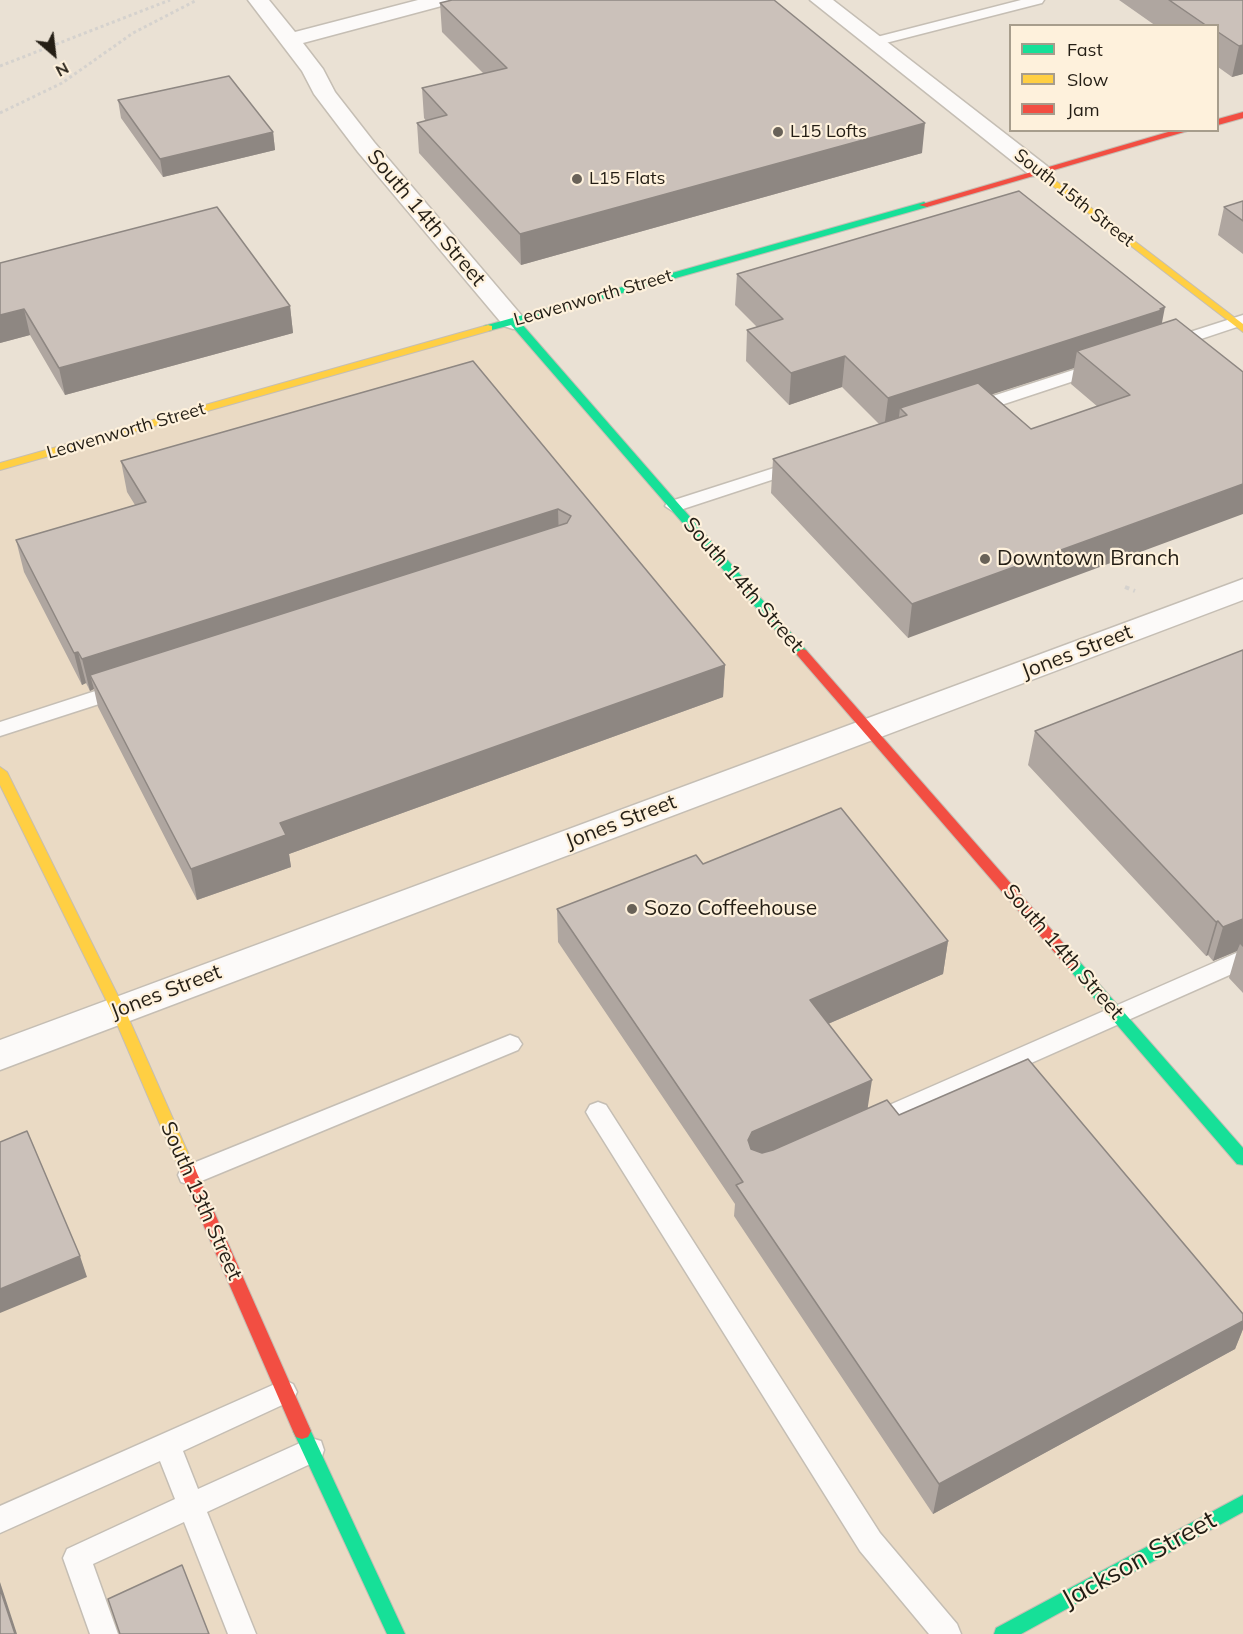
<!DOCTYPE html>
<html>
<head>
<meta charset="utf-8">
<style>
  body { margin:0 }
  #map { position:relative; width:1243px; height:1634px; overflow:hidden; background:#eae1d4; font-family:Mulish,sans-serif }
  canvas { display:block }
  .legend { position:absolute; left:1009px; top:24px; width:210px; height:108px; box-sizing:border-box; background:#fef1dc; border:2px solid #a79d8c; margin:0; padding:8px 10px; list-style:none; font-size:18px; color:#241e15 }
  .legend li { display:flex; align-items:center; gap:12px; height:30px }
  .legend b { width:30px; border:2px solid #a79d8c }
  .north { position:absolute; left:24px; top:24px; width:60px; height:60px; -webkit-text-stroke:4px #fef1dc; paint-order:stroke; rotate:152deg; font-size:16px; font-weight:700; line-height:24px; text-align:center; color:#241e15 }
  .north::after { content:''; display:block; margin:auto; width:21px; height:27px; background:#241e15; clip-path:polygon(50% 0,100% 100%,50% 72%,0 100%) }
</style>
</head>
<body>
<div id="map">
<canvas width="1243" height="1634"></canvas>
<ul class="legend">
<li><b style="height:8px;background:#16e098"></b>Fast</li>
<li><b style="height:8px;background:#ffcf43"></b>Slow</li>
<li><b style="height:8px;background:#f24e42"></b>Jam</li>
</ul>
<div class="north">N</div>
</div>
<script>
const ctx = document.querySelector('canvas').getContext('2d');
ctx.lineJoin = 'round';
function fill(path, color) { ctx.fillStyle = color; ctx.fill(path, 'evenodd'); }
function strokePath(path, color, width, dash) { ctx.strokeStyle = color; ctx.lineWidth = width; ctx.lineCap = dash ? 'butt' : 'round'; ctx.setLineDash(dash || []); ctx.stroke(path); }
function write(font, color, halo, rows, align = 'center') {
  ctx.font = font + ' Mulish,sans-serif'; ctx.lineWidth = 4.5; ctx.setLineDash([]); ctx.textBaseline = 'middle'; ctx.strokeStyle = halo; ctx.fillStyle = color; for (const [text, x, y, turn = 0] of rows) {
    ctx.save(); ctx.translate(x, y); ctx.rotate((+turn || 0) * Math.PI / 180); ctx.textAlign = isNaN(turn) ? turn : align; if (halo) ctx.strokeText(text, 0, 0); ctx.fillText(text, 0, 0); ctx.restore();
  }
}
fill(new Path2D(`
  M513,321L1243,1159V1634H0V467Z`), '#eadac4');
const lane = new Path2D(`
  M1021,0H1044L1042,3L874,46L867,42L869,39Z
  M1243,315V325L1171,349L1163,344L1165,340Z
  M1098,362L1106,367L1104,371L977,413L971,414L962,409L965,405Z
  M799,460L808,465L805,469L680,510L674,512L665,506L668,502Z
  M123,682L130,684L133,689L130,694L0,736V722Z
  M1243,950V969L878,1131L870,1134L862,1131L858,1124L862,1117Z
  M510,1035L518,1038L522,1044L518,1050L199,1182L190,1185L181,1182L178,1175L181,1168Z
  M598,1102L606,1105L880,1533L957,1624L961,1634H929L860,1551L590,1119L586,1112L590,1105Z
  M284,1380L293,1384L297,1392L293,1400L183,1451L198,1489L311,1438L321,1441L324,1450L321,1459L207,1512L256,1634H228L184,1522L93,1564L118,1634H90L63,1558L67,1549L175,1499L160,1461L0,1533V1506Z`);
const street = new Path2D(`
  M248,0H269L295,32L418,0H452L449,4L303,43L323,69L335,92L374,142L522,316L526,321L522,326L513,329L504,326L358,152L314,94L302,71Z
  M810,0H833L1047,166L1051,171L1047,176H1031Z
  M1243,579V600L0,1070V1040Z`);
const fast = new Path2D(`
  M924,202L929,205L927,207L520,322L806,650L808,653L802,657L798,656L511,325L488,331L483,328L484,326Z
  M1073,958L1078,960L1243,1148V1165L1237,1164L1068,968L1066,964L1068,960Z
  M302,1423L308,1425L405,1634H387L293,1431L296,1425Z
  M1243,1495V1512L1021,1634H994L996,1628Z`);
const slow = new Path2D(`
  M1039,168L1243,324V332L1036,173L1034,171Z
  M488,325L492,326V330L0,470V463Z
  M0,767L7,772L125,1010L196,1171L194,1176L188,1178L182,1176L180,1171L111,1010L0,785Z`);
const jam = new Path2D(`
  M1243,112V118L1218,125V119Z
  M1175,130H1191L927,207L919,205Z
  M802,649L806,650L1078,960L1080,964L1078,968H1068L798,656L796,653Z
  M188,1164L194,1166L196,1171L311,1431L308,1437L302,1439L296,1437L293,1431L180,1171L182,1166Z`);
strokePath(lane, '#c5beb4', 3);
strokePath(street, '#c5beb4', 3);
strokePath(fast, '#c5beb4', 2);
strokePath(slow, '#c5beb4', 2);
strokePath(jam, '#c5beb4', 2);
strokePath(new Path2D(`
  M0,66L170,0
  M0,113L62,83L133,33L197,0`), '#d5d2ce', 3, [3, 3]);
strokePath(new Path2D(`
  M1125,587L1135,591`), '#d5d2ce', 4, [4.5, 4.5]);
fill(lane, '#fcfaf9');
fill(street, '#fcfaf9');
fill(fast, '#16e098');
fill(slow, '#ffcf43');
fill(jam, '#f24e42');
fill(new Path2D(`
  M1119,0H1243V74L1232,77L1218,67V26H1156Z
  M440,3L922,153L521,265L419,153L417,123L426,121L424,118L422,88L484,74L442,32Z
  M118,100L273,132L275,150L163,177L121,118Z
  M1243,201V254L1218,235L1224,207Z
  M0,263L290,306L293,333L65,395L30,335L0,343Z
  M737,274L1162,323L1243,372L908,638L771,493L773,459L879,424L842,387L789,405L746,361L747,330L757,327L735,305ZM1074,368L1071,384L1098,407L1031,429L992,394Z
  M473,361L725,665L723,697L289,854L291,867L197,900L98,707L94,689L90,691L86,683L82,685L24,572L16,540L135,505L127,492L121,461Z
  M1243,650V993L1229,978L1237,951L1213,961L1208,955L1206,956L1028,765L1035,731Z
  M703,864L948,941L943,974L828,1024L868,1108L899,1115L1243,1314V1329L1235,1349L933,1514L734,1216L735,1204L558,942L557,909Z`), '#afa6a0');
fill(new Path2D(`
  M1243,45V74L1232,77L1239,46Z
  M925,123L922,153L521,265L520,234Z
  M273,132L275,150L163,177L160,159Z
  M290,306L293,333L65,395L59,368Z
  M1165,307L1159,338L1077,351L1074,368L906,422L907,415L900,408L898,425L884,429L888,398Z
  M24,309L30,335L0,343V315Z
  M845,356L842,387L789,405L791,373Z
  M1243,484V514L908,638L912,604Z
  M558,509L559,540L90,675L94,689L90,691L82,659Z
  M78,652L86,683L82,685L74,653Z
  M725,665L723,697L289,854L291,867L197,900L191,869L280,823Z
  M1243,919V947L1240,944L1237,951L1213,961L1223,927Z
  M1218,921L1208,955L1206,956L1216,922Z
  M948,941L943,974L807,1033L810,1000Z
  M872,1080L867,1112L750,1164L748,1140L752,1132Z
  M80,1256L87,1277L0,1313V1289Z
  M1243,1321V1329L1235,1349L933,1514L939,1484Z
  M0,1582L17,1634H15L0,1589Z`), '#8e8782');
const building = new Path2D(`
  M452,0H774L925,123L520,234L417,123L447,115L422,88L507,68L440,3Z
  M1169,0H1243V45L1239,46L1218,32V26H1207Z
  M229,76L273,132L160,159L118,100Z
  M1019,191L1165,307L1160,309L1162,310L888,398L845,356L791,373L747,330L783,319L737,274Z
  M1243,201V221L1224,207Z
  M217,207L290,306L59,368L24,309L0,315V263Z
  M1176,319L1243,372V484L912,604L773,459L907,415L900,408L978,383L1031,429L1130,395L1077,351Z
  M473,361L725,665L280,823L286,835L191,869L90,675L567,523L571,516L558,509L82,659L78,652L74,653L16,540L146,502L121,461Z
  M1243,650V919L1223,927L1218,921L1216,922L1035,731Z
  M841,808L948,941L810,1000L872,1080L752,1132L748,1140L751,1149L762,1153L773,1150L887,1100L899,1115L1028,1059L1243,1314V1321L939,1484L736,1185L743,1182L557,909L696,855L703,864Z
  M27,1131L80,1256L0,1289V1142Z
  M182,1565L209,1634H120L108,1599Z
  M0,1589L15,1634H0Z`);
fill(building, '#cbc1ba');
strokePath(building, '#8e8782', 1.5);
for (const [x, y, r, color] of [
  [778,132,6,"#696258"],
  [577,179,6,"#696258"],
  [985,559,6,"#696258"],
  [632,909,6,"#696258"]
]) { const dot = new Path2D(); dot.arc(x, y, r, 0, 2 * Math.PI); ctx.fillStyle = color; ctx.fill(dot); strokePath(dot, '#fef1dc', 2); }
write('18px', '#241e15', '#fef1dc', [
  ["L15 Lofts",790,132],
  ["L15 Flats",589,179]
], 'left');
write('18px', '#241e15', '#fef1dc', [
  ["South 15th Street",1074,198,38],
  ["Leavenworth Street",593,298,-16],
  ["Leavenworth Street",126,431,-16]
]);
write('21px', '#241e15', '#fef1dc', [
  ["South 14th Street",426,218,50],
  ["South 14th Street",743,585,49],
  ["Jones Street",1077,652,-21],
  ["Jones Street",621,822,-21],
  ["South 14th Street",1063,952,49],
  ["Jones Street",166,992,-21],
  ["South 13th Street",201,1201,66]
]);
write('21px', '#241e15', '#fef1dc', [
  ["Downtown Branch",997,559],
  ["Sozo Coffeehouse",644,909]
], 'left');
write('26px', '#241e15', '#fef1dc', [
  ["Jackson Street",1139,1560,-29]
]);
</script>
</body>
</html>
